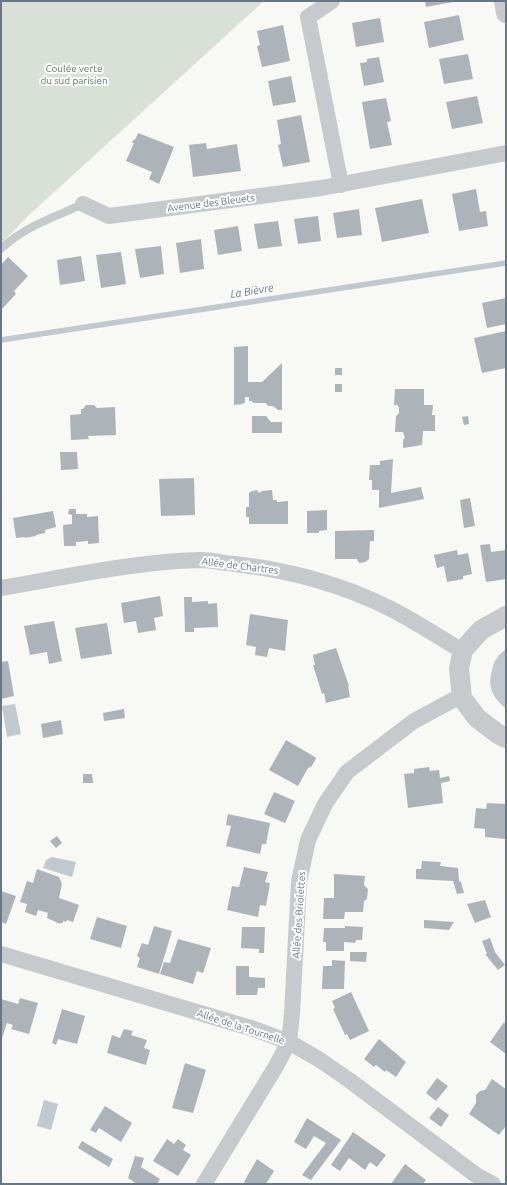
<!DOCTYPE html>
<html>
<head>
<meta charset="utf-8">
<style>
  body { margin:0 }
  #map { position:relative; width:507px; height:1185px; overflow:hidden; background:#f8f8f5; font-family:Ubuntu,sans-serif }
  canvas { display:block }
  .frame { position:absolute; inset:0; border:2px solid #667787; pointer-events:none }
</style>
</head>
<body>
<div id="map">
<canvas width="507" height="1185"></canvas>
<div class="frame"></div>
</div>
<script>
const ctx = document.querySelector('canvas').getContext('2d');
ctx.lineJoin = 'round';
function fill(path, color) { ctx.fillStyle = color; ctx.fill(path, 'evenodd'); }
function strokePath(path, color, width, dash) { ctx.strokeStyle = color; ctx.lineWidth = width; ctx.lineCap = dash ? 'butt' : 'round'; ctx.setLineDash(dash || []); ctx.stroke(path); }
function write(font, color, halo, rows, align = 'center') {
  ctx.font = font + ' Ubuntu,sans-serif'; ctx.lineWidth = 4; ctx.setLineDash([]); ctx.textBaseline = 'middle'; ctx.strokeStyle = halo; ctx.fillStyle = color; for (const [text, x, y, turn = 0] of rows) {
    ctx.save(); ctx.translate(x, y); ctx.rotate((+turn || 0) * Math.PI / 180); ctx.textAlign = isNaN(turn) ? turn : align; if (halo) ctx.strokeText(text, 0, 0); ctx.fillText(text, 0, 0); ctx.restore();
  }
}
fill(new Path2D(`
  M1,1H264L29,215L1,244Z`), '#d9e0d6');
fill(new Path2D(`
  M506,649V709C493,697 487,688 492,670C493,666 494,661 497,658C499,654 503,652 506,649Z
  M15,704L21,734L7,737L2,706Z
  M52,857L76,862L72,877L43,868L46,860Z
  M44,1100L58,1104L51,1130L37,1126Z`), '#c0c9cf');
strokePath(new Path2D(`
  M1,340L506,263`), '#c0c9cf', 5.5);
fill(new Path2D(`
  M425,1H453V2L426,7Z
  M459,15L464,40L429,48L424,22Z
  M380,18L384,42L356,47L352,23Z
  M283,25L290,61L262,67L257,46L260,45L257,31Z
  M468,54L473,79L444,84L439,59Z
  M379,57L384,82L364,86L360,63L367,62V59Z
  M291,76L296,102L273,106L268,81Z
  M477,96L483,123L452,129L446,102Z
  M386,98L391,121L387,122L392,145L370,149L362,102Z
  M301,115L310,162L283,167L278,145L281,144L277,120Z
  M138,133L174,147L159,184L149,179L152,172L126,161L134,143H132L134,139L135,140Z
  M206,143L207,149L237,144L241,171L193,177L189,145Z
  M476,189L480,212L486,211L488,226L459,231L452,194Z
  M422,199L429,233L382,242L375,208Z
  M359,209L362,235L337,238L333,213Z
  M318,216L321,241L298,244L294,219Z
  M278,221L282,246L258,249L254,224Z
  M238,226L242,251L218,255L214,230Z
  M201,239L204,269L180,273L176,243Z
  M161,246L164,274L140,278L135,249Z
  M121,252L126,284L101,288L96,255Z
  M81,256L85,281L60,285L57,260Z
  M8,257L28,276L14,291L16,294L1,310V265Z
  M506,298V324L487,328L482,303Z
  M506,331V368L482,373L474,338Z
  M248,346V382H262L282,363V410H278L273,406H268L266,403H253L252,401H249V397H245V402L243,404L234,405V347Z
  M335,368H342V375H335Z
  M335,384H342V392H335Z
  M395,389H424V405H433L432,415H435V431H423L422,445L403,448V440L405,438L403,432H395L396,416L399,413V407H398V405H394Z
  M86,405H94L97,408L115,407L116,435L88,436L89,439L71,440L70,415L81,414V409H83Z
  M252,416H266L271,422H282V433H252Z
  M468,416L469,424L464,425L462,417Z
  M60,452H77L78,469L61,470Z
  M393,459L391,493L421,487L424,499L379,508V490H372V480H369L370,465H380V461Z
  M194,478L195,515L161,516L159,479Z
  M257,490L259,493L262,491L272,490L273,500H277V502L288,501V524H249V517H246V507H249V493L252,491Z
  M470,498L475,526L464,528L460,500Z
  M69,509H76V514H87V517L98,516L99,543L88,544V541L76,542V546H64L63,525L72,524V515L68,514Z
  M327,510V530L319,531V533H307V511Z
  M53,511L56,527L45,530V533L36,535V536L25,538V537L16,538L13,518Z
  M374,530V541H370L369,559L365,562L359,563L357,559H335V531Z
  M490,544L491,552L506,550V579L486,582L480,545Z
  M457,550L458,555L468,553L472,574L463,576V579L447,582L444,566L437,568L434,555Z
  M160,596L163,616L154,618L156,630L138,633L136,621L124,623L121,603Z
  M184,597H192V602L208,601V604L217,603L218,627L194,628V632H185Z
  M250,614L288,620L285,651L269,648L267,657L255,655L256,647L246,645Z
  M54,621L62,661L49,664L47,652L30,655L24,626Z
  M107,623L112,654L81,659L75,628Z
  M336,648L349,686H348L350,697L326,703L324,693L322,694L313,665H315L313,655Z
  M8,661L14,696L1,699V662Z
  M124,709L125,718L104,721L103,713Z
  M61,720L63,734L43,738L41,724Z
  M286,740L315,757L316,759L311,767L308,768L298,786L269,770Z
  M429,767L430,771L439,770L440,778L449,776L450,781L441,783L443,803L408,808L404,774L414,773V769Z
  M83,774H92L93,783H83Z
  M274,792L295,801L285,823L264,814Z
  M487,803L506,804L505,839L485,837V829L474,828L476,808L486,809Z
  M228,814L270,823L266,844H262L260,854L226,846L231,826L226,825Z
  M57,836L62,843L56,848L50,841Z
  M422,861L441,862L440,866L458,868L459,881L461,882L464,893L457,894L453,881L416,879V869H421Z
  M244,867L268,872L265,882L270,883L266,906L260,905L258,917L227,910L232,886L239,887Z
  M37,869L59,877L62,884L59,898L79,905L73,922L67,920L66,922L63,921V923H60V924L47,918L48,913L38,910L36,916L25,912L27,904L20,902L27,881L33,883Z
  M334,874L365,876L364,885L368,889L367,899L364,901L363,912H345L344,919H323L324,898H334Z
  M1,891L16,896L6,924L1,922Z
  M485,900L491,917L475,923L467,904Z
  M97,917L127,926L121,948L90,939Z
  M424,920L454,922L449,930L424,928Z
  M154,926L172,931L159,974L137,967L140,958L137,956L142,943L148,945Z
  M345,926L363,927L362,940H356L355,943L344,942V951H326V942H323L324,928H345Z
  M242,927H265L264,953H259V949L241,948Z
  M490,938L495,952L505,965L498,970L485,954H487L482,941Z
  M178,939L211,948L203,973L197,971L193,984L160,974L164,962L170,963Z
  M350,952H367L366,962L350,961Z
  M332,960L345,961L344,989H322L323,966H332Z
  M236,966H249V977L265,978V988H258L257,995H236Z
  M351,992L369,1031L350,1040L347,1034L345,1035L333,1009L335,1008L332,1001Z
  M20,998L38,1003L29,1034L11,1029L13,1025L7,1023L1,1041V999L18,1004Z
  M62,1009L85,1016L77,1044L58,1039L56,1045L52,1043Z
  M504,1022L506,1026V1054L490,1042Z
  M124,1029L133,1031L131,1035L147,1040L144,1048L150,1050L146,1065L107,1053L112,1035L120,1038Z
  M379,1039L406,1062L396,1077L386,1070L385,1072L376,1065L374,1067L364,1059Z
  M185,1063L206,1070L193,1113L172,1108Z
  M437,1078L448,1086L436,1101L426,1093Z
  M492,1079L506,1089V1127H505L499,1135L469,1114L476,1103V1095L480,1091L485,1090Z
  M105,1106L132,1123L121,1142L99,1128L96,1133L90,1130Z
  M438,1107L449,1115L441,1127L429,1118Z
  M307,1118L341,1140L311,1180L302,1175L326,1143L314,1136L306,1149L294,1142Z
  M353,1132L386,1155L377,1167L370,1162L365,1170L349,1158L340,1171L331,1165Z
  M167,1139L174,1144L178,1139L186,1145L183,1150L191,1155L178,1176L153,1161Z
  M82,1141L113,1159L109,1167L78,1148Z
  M135,1156L144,1158L141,1167L160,1179L157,1184H137L128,1178Z
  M257,1159L274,1171L266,1184H247L244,1182Z
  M405,1164L426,1180L423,1184H391Z`), '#acb4ba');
strokePath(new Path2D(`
  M1,249C23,227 55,217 83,204`), '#c6cacd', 8);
strokePath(new Path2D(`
  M332,1L308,17L341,185
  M83,204L109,216L321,188L506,153
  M1,588C66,577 133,562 199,560C211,560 223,563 235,564C288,570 341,584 389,608C411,619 433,633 454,646L463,650
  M1,954L254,1029L289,1042L320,1060L349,1080L476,1175L493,1184
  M204,1184L275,1068L289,1042L292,1014L299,882L308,840L325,804L347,772L414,721L453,700L462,698`), '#c6cacd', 16);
strokePath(new Path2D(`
  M504,1L506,13
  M506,616L481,630L463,650L459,668L462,698L477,718L498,734L506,738`), '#c6cacd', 20);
write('10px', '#657961', '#fff', [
  ["Coulée verte",74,69],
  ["du sud parisien",74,81]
]);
write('10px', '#667787', '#fff', [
  ["Avenue des Bleuets",211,203,-7],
  ["Allée de Chartres",240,566,7],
  ["Allée des Briolettes",299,915,-86],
  ["Allée de la Tournelle",241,1027,18]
]);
write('italic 11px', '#627883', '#fff', [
  ["La Bièvre",252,291,-9]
]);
</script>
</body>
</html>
